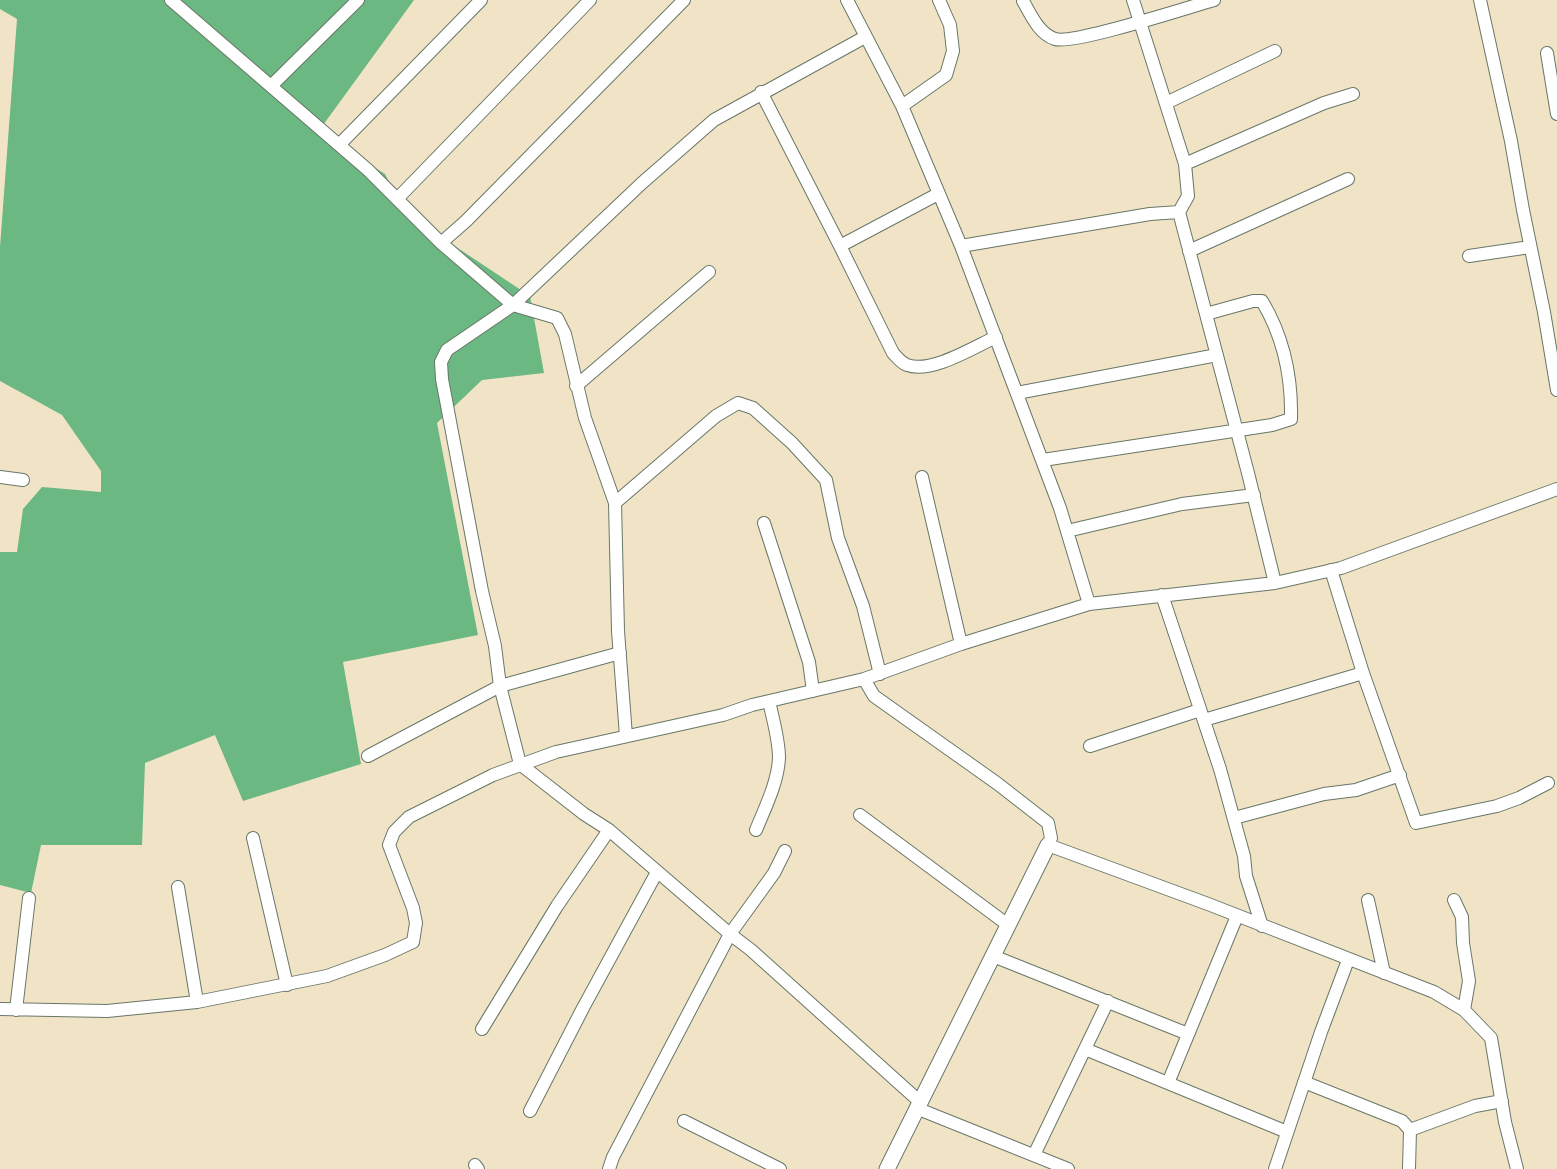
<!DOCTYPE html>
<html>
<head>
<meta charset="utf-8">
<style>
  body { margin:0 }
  canvas { display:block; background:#f1e3c6 }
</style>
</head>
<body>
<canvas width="1557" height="1169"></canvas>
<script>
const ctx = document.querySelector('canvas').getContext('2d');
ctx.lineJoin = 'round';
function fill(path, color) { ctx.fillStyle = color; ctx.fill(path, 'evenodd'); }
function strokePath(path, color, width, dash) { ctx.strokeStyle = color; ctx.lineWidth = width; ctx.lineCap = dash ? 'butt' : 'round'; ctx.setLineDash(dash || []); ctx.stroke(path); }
fill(new Path2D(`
  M0,0H414L318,132L385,174L405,213L530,296L544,373L482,380L437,423L478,635L343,662L361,764L243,801L215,735L145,763L142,845H41L31,893L0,885V552H17L23,509L42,487L101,492V471L62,415L0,381V247L17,19L0,9Z`), '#6bb882');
const minor = new Path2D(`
  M171,0L368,170L441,243
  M847,0L902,106L961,246L1060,508L1089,604
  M1133,0L1185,164L1188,196L1179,212L1248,473L1275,583
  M1480,0L1511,141L1523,210L1544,312L1557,390
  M1023,1C1031,15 1039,34 1055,39C1073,45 1189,7 1214,0
  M865,37L714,120L642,183L513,305L447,350L441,362L442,379L482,591L495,646L500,686L520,764L584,814L609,830L730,934L751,950L919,1101
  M1547,53L1557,114
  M271,86L358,0
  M761,92L840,246L893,353C897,357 901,363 907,365C931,374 974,347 996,337
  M1166,103L1275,51
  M902,106L946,75L953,51L950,25L939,0
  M339,145L481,0
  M1185,164L1324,103L1353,94
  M397,199L590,0
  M840,246L938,194
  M961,246L1150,214L1179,212
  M1189,251L1348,179
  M1469,256L1530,247
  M576,386L709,272
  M1017,393L1217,355
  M1043,460L1272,425L1291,419C1292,378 1283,336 1262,301H1253L1206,314
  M0,477L23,480
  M922,477L961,644
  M615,503L716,416L738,403L753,408L792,443L826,480L838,538L863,606L880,674
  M764,523L809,662L813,691
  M1067,531L1182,504L1254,495
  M1331,570L1363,673L1416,823L1497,806L1519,798L1548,783
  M1162,595L1220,769L1244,856L1246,876L1262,926
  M864,679L874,696L998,784L1048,823L1051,838L1048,845L1208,904L1434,992L1464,1010L1491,1038L1505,1122L1517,1169
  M1204,720L1363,673
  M626,736L618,631L615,503L585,418L565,334L557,318L513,305L441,243L466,221L684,0
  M1090,746L1200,710
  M368,756L500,686L620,653
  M860,815L1008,925
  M1234,818L1324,794L1356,790L1400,775
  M756,830C765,808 778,782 779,758C779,739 773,720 769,701
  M253,838L287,985
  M178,887L197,1002
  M1368,900L1384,973
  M1454,900L1462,917L1463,943L1469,981L1464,1010
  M993,956L1188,1034
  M0,1009L107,1011L197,1002L327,976L385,955L413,942L416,923L413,908L389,845L394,832L409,817L493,775L556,752L723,715L752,705L864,679L961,644L1089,604L1275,583L1341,568L1557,489
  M16,1010L29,898
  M482,1029L557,906L609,830
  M1085,1049L1287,1132
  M1304,1082L1402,1121L1410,1130L1409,1169
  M1168,1083L1237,916
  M916,1108L1068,1169
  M530,1111L583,1008L657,872
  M684,1121L780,1169
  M1410,1130L1475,1106L1502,1101
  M1034,1155L1108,1001
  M475,1165L478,1169
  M609,1169L613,1157L730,934L774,873L785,851
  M1275,1169L1321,1032L1348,960`);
const tertiary = new Path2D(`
  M887,1169L1048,845`);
strokePath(minor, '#687767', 14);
strokePath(tertiary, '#687767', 17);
strokePath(minor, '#fff', 12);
strokePath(tertiary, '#fff', 15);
</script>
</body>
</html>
